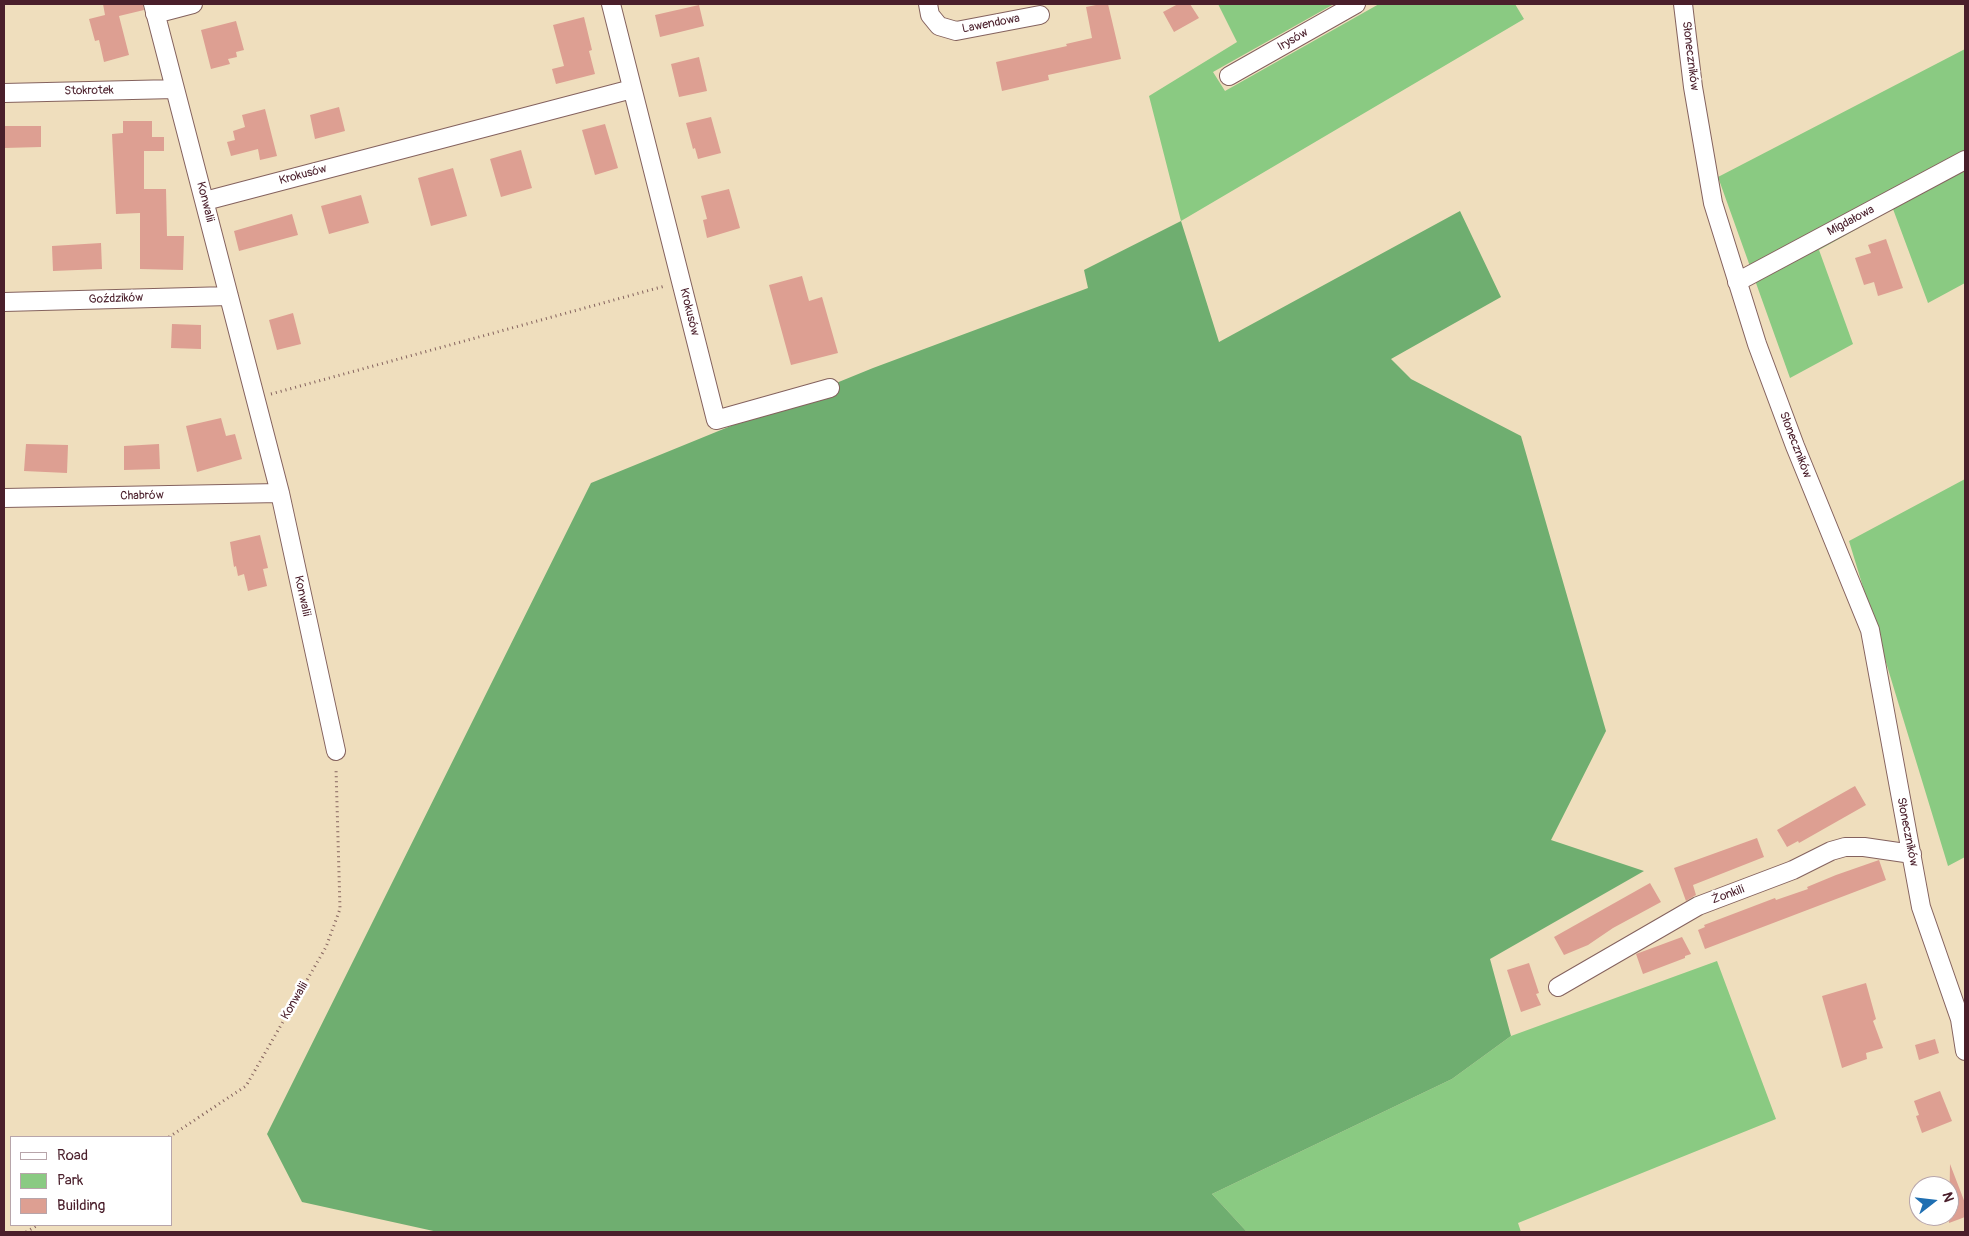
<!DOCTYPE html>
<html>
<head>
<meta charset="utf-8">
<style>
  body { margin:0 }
  #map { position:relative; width:1969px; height:1236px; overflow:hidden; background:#efdebd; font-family:Pangolin,sans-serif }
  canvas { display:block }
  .frame { position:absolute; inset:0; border:5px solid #4a1f2b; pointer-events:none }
  .legend { position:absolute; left:10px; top:1136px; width:162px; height:90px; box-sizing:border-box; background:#fff; border:1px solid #b7a5aa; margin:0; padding:6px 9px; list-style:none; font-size:15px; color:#4a1f2b }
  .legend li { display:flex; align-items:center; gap:10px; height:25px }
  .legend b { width:25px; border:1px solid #b7a5aa }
  .north { position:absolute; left:1909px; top:1176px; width:50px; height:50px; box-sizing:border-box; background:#fff; border:1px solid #b7a5aa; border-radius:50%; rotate:74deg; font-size:14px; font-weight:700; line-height:20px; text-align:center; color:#4a1f2b }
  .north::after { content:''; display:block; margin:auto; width:18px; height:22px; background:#1f6fb2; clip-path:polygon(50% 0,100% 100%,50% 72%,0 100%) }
</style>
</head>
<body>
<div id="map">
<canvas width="1969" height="1236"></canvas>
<div class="frame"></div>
<ul class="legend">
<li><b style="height:6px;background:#fff"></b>Road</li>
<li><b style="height:14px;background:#8aca82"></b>Park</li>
<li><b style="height:14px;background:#dd9f92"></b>Building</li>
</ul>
<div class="north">N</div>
</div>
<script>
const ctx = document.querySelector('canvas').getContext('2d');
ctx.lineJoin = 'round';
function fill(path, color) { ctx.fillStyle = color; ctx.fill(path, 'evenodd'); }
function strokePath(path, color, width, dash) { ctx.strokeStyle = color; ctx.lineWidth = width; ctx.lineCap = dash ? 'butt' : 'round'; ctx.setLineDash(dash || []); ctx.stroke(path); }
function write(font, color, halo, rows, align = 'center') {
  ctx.font = font + ' Pangolin,sans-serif'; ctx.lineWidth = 5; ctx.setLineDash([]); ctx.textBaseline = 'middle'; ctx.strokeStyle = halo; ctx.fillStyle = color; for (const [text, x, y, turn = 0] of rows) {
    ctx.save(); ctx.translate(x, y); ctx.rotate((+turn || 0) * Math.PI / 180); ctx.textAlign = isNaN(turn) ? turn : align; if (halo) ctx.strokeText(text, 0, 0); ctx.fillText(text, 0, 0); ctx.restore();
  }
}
fill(new Path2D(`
  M1218,4H1334L1213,72L1225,91L1379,4H1515L1524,19L1181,221L1149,96L1237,42Z
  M1965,49V283L1928,303L1893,209L1819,250L1853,344L1790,378L1718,177Z
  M1965,479V857L1948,866L1849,541Z
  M1717,961L1776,1119L1518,1223L1521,1232H1247L1212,1194L1452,1079L1511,1036Z`), '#8aca82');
fill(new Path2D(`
  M1460,211L1501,297L1391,359L1411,379L1521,436L1606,731L1551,840L1644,871L1490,959L1511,1036L1452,1079L1212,1194L1247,1232H438L302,1202L267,1134L591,483L873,368L1088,288L1084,270L1181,221L1219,342Z`), '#6fae70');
fill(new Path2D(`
  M103,4H143L144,10L119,16L129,55L104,62L99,40L95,41L89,19L105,15Z
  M1101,4H1108L1121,59L1048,75L1049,80L1002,91L996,62L1067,46L1066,44L1092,38L1086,7Z
  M1178,4H1190L1199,18L1174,32L1163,12Z
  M699,5L704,26L660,37L655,15Z
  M584,17L592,50L589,51L595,74L556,84L552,69L564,66L553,25Z
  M236,21L244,50L236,52L237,57L228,59L230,64L211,69L201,30Z
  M699,57L707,91L679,97L671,64Z
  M339,107L345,131L315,139L310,115Z
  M265,109L277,156L260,160L258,149L231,156L227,142L235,140L233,131L245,127L242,115Z
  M711,117L721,153L698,159L695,148L693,149L686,123Z
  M123,121H152V137H164V151H144V189H166L167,236H184L183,270L140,269V213L116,214L112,134L123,133Z
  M605,124L618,168L595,175L582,130Z
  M4,126H41V147L4,148Z
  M521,150L532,188L501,197L490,159Z
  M453,168L467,216L431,226L418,178Z
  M729,189L740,228L707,238L703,220L707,219L701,196Z
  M361,195L369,223L329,234L321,206Z
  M292,214L298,235L239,251L234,231Z
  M1886,239L1903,288L1878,296L1874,282L1864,285L1855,258L1871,253L1868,245Z
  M101,243L102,269L53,271L52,246Z
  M802,276L809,301L822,297L838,353L791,365L769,285Z
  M293,313L301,344L277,350L269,320Z
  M172,324L201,325V349L171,348Z
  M221,418L226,436L235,434L242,459L197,472L186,426Z
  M26,444L68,445L67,473L24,471Z
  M159,444L160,469L124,470V446Z
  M260,535L268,568L263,569L267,586L248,591L244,574L238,576L236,566L234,567L230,542Z
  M1855,786L1866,805L1799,843L1798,841L1787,847L1777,830Z
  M1757,838L1764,857L1693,885L1696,895L1686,901L1674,868Z
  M1879,860L1886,880L1705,949L1698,930L1705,927L1704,925L1775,898L1776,900L1808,889L1807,887L1836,875Z
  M1650,883L1661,902L1613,928L1588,945L1564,955L1554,937Z
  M1682,937L1691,954L1685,956V958L1643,974L1636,954Z
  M1529,963L1539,993L1536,994L1541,1005L1521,1012L1507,970Z
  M1866,983L1876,1019L1873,1021L1883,1048L1866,1053L1867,1059L1842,1068L1822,996Z
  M1935,1039L1939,1053L1919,1060L1915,1045Z
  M1940,1091L1952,1121L1922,1133L1916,1116L1919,1115L1914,1101Z
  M1950,1164L1965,1203V1217L1949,1223Z`), '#dd9f92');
const street = new Path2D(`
  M153,4L280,493L336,751
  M611,4L716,420L830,388
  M928,4L930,15L939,26L956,31L1040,15
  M1683,4L1693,87L1713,203L1757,344L1795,446L1870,630L1921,907L1960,1019L1965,1051
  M155,14L193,4
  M1229,76L1356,4
  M4,93L175,89
  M205,201L632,89
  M1737,282L1965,160
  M4,302L229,296
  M4,498L280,493
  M1558,987L1698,906L1793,870L1831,851L1845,847H1864L1912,854`);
strokePath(street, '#84625e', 20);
strokePath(new Path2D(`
  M271,394L665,286
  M169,1137L246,1086L326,947L340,909L336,768
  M26,1232L38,1225`), '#84625e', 3, [1, 4]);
strokePath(street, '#fff', 18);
write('12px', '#4a1f2b', '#fff', [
  ["Lawendowa",991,24,-11],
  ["Irysów",1293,40,-30],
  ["Słoneczników",1690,56,83],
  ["Stokrotek",89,91,-1],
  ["Krokusów",303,175,-15],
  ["Konwalii",205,202,76],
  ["Migdałowa",1851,221,-28],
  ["Goździków",116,299,-2],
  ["Krokusów",689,312,76],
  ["Słoneczników",1795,445,69],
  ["Chabrów",142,496,-1],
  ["Konwalii",302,596,78],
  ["Słoneczników",1907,832,79],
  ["Żonkili",1728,895,-20],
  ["Konwalii",295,1001,-60]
]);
</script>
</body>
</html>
